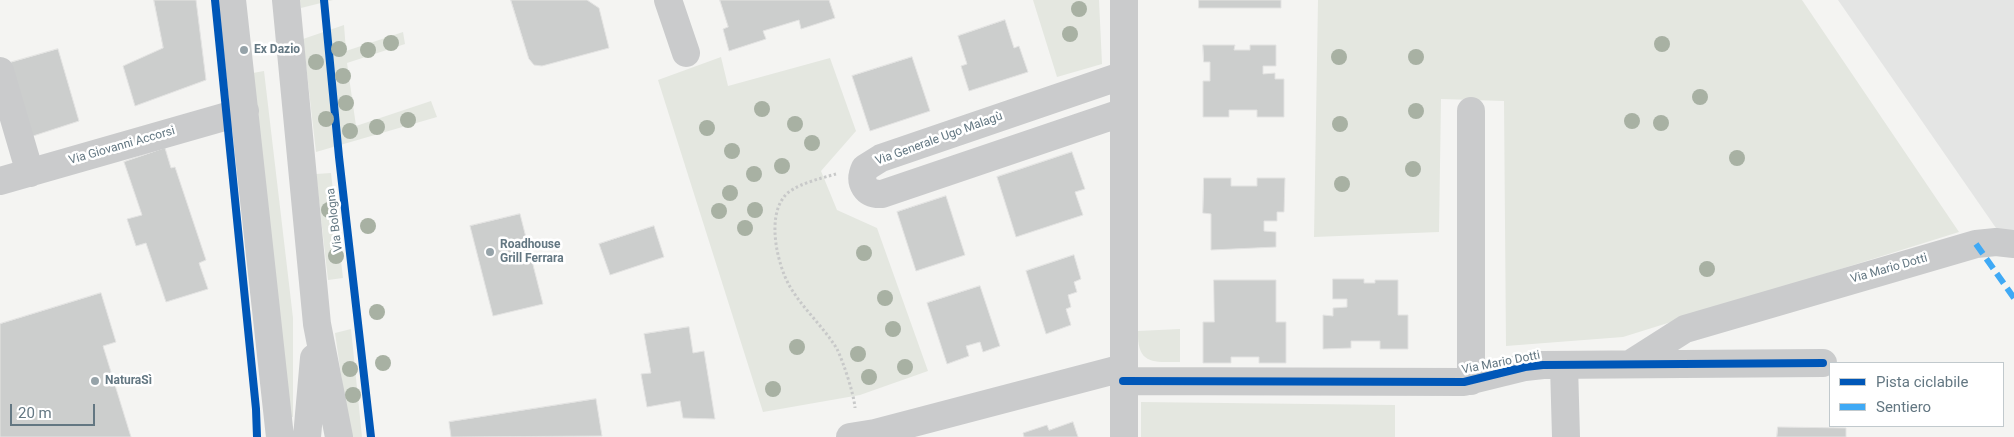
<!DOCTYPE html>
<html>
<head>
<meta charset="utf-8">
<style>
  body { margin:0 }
  #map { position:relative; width:2014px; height:437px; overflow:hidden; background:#f4f4f2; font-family:Roboto,sans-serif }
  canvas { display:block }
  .legend { position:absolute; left:1829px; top:362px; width:175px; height:65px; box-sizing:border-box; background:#fff; border:1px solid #c1c9cd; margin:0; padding:6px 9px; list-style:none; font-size:15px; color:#637782 }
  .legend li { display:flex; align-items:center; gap:10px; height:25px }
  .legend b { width:25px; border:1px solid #c1c9cd }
  .scale { position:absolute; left:10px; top:404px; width:85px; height:22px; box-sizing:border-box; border:2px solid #637782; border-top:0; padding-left:6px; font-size:15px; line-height:18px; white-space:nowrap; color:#637782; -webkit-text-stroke:4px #fff; paint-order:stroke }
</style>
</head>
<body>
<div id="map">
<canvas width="2014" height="437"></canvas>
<ul class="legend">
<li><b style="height:6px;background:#0057b8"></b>Pista ciclabile</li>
<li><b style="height:6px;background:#3fa9f5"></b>Sentiero</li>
</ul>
<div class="scale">20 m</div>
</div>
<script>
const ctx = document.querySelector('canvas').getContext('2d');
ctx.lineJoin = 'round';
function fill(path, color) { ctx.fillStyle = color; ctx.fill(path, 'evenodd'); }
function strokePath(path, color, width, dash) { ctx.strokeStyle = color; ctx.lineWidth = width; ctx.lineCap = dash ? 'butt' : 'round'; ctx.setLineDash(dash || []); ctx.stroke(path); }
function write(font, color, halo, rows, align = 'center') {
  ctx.font = font + ' Roboto,sans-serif'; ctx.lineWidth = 5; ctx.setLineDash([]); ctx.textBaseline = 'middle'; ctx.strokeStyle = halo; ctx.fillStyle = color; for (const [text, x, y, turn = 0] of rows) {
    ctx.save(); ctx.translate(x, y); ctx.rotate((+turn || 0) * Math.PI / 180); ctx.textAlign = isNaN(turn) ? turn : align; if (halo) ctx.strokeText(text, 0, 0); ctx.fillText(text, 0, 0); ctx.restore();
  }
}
fill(new Path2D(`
  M1838,0H2014V254Z`), '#e4e5e4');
fill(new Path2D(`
  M300,0H333L301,8Z
  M1033,0H1099L1102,64L1057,77Z
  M1318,0H1802L1959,232L1623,337L1506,346L1504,101L1441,99L1439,232L1314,237Z
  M344,25L346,51L403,32L405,44L347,63L356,126L431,101L437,117L316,152L303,39Z
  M721,57L728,86L830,58L856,131L821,171L837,210L877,228L928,371L860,395L763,412L658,80Z
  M264,71L293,318V417L284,418L247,74Z
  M331,173L343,278L328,280L316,174Z
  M351,329L362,437H350L335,333Z
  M1180,329V362C1153,362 1137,365 1138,331Z
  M1141,402L1395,405V437H1141Z`), '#e4e7e0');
const building = new Path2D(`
  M154,0H196L206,80L135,106L123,66L163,48Z
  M511,0H587L599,8L609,48L542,66L534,65L529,59Z
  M720,0H829L835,18L801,29L799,20L763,31L766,39L729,51L723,29L728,27Z
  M1199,0H1281V8H1199Z
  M1005,20L1014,48L1019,46L1028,72L969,91L961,66L967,64L958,36Z
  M1203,45H1235L1234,50H1250V45H1276V66H1263V74L1275,73V79H1284V117H1257V110H1229V117H1203V81H1210V62H1204Z
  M58,49L79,121L30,137L9,63Z
  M912,57L930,111L870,131L852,76Z
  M165,148L171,168L175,167L206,260L199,263L208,289L166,302L146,243L136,246L127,219L142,215L124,162Z
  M1072,152L1085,189L1075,192L1083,215L1016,237L997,177Z
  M1204,178H1231V186H1257V178H1285L1284,212H1277V221H1264V231L1276,232V247L1211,250V214L1203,213Z
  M946,196L965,255L916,271L897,212Z
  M520,214L543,304L493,316L470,226Z
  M654,226L664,257L610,275L599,244Z
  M1074,255L1081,279L1074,282L1077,292L1068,295L1071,307L1066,309L1071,325L1046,334L1026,271Z
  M1333,279H1364V283H1375V280H1398V315H1408V349H1380V341H1351V348L1323,349V315L1333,316V308L1347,307V299H1333Z
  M1214,280H1276V322H1286V363H1259V357H1231V363H1203V322H1214Z
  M980,286L1000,346L983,352L980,342L966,346L969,356L947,364L927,303Z
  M101,293L116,342L103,346L131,437H0V324Z
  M689,327L693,353L704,351L715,419L683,418L680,401L647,407L641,374L651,373L644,334Z
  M596,399L602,436L451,437L449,422Z
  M1073,422L1078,437H1024L1023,433L1047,425L1049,430Z
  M1778,427L1846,428V437H1777Z`);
fill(building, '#cccecd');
strokePath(building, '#e3e3e2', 1);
strokePath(new Path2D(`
  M836,174C822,178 792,185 784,197C767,218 777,263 789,285C802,308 823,326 837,349C843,361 854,394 855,408`), '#c8c9c9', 3, [2.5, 2.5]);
strokePath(new Path2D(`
  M232,0L280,437
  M286,0L317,324L339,437
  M668,0L686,53
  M1124,0V437
  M0,71L30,173
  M1471,111V381
  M1124,112L882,194C866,195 858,183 865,168L881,158L1124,75
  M0,181L245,111
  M1630,364L1685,329L1976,244L1996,242L2014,244
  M1564,365L1566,437
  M1123,381L1464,382L1525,367L1543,365L1823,363
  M307,437L314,358
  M850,437L875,433L1123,368`), '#cacbcc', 28);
strokePath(new Path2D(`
  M1976,244L2014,298`), '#3fa9f5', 6, [12, 6]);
strokePath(new Path2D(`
  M215,0L256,409L257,437
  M324,0L339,157L371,437
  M1123,381L1464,382L1525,367L1543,365L1823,363`), '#0057b8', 8);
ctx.fillStyle = '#a8b1a3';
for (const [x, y] of [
  [1079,9],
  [1070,34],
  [391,43],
  [1662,44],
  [339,49],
  [368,50],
  [1339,57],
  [1416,57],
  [316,62],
  [343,76],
  [1700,97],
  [346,103],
  [762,109],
  [1416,111],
  [326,119],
  [408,120],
  [1632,121],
  [1661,123],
  [795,124],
  [1340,124],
  [377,127],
  [707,128],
  [350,131],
  [812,143],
  [732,151],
  [1737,158],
  [782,166],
  [1413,169],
  [754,174],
  [1342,184],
  [730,193],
  [329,210],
  [755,210],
  [719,211],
  [368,226],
  [745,228],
  [864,253],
  [336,256],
  [1707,269],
  [885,298],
  [377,312],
  [893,329],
  [797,347],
  [858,354],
  [383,363],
  [905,367],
  [350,369],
  [869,377],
  [773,389],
  [353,395]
]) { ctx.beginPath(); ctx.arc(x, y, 8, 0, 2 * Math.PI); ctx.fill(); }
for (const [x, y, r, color] of [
  [244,50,5,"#96a3a9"],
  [490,252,5,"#96a3a9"],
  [95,381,5,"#96a3a9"]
]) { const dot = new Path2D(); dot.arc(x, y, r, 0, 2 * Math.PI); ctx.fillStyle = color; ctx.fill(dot); strokePath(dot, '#fff', 2); }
write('bold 12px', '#637782', '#fff', [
  ["Ex Dazio",254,50],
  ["Roadhouse",500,245],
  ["Grill Ferrara",500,259],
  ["NaturaSì",105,381]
], 'left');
write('12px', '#637782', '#fff', [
  ["Via Generale Ugo Malagù",939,139,-20],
  ["Via Giovanni Accorsi",122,146,-16],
  ["Via Bologna",335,220,-97],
  ["Via Mario Dotti",1889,269,-16],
  ["Via Mario Dotti",1501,363,-11]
]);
</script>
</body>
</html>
